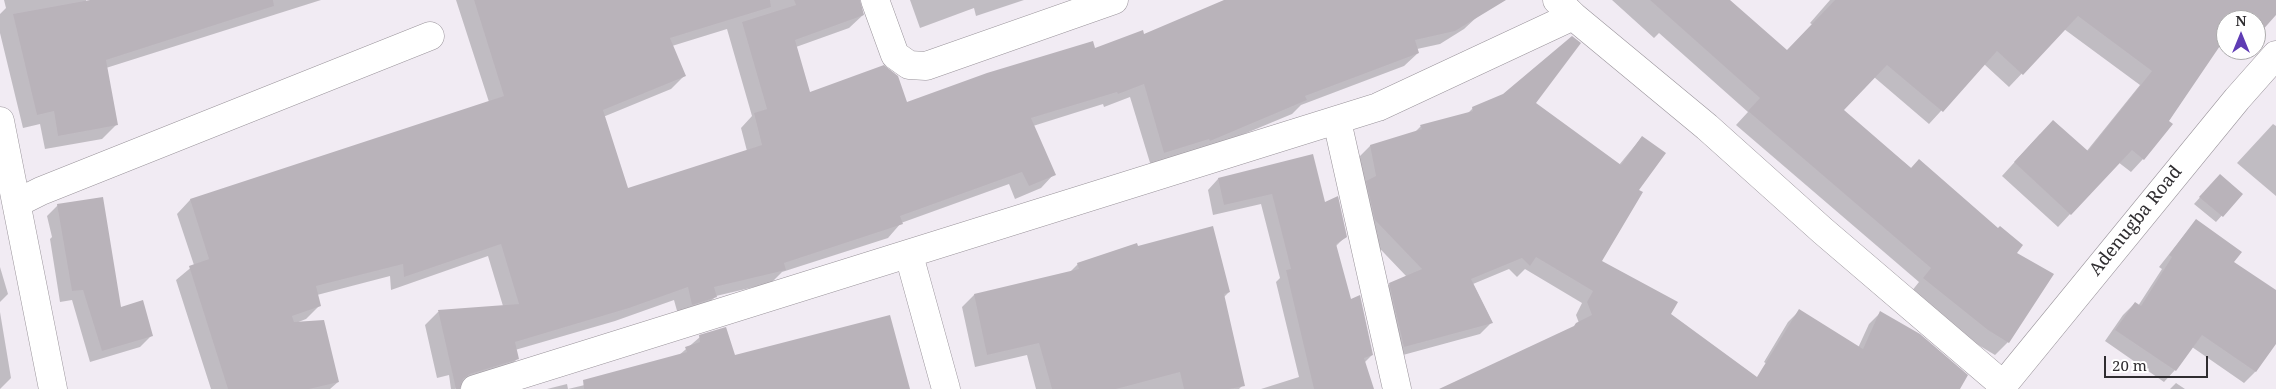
<!DOCTYPE html>
<html>
<head>
<meta charset="utf-8">
<style>
  body { margin:0 }
  #map { position:relative; width:2276px; height:389px; overflow:hidden; background:#f1ebf3; font-family:"Noto Serif",serif }
  canvas { display:block }
  .north { position:absolute; left:2216px; top:10px; width:50px; height:50px; box-sizing:border-box; background:#fff; border:1px solid #acabac; border-radius:50%; rotate:0deg; font-size:14px; font-weight:700; line-height:20px; text-align:center; color:#2f2d30 }
  .north::after { content:''; display:block; margin:auto; width:18px; height:22px; background:#5f3cb4; clip-path:polygon(50% 0,100% 100%,50% 72%,0 100%) }
  .scale { position:absolute; left:2104px; top:356px; width:104px; height:22px; box-sizing:border-box; border:2px solid #2f2d30; border-top:0; padding-left:6px; font-size:15px; line-height:18px; white-space:nowrap; color:#2f2d30; -webkit-text-stroke:4px #fff; paint-order:stroke }
</style>
</head>
<body>
<div id="map">
<canvas width="2276" height="389"></canvas>
<div class="north">N</div>
<div class="scale">20 m</div>
</div>
<script>
const ctx = document.querySelector('canvas').getContext('2d');
ctx.lineJoin = 'round';
function fill(path, color) { ctx.fillStyle = color; ctx.fill(path, 'evenodd'); }
function strokePath(path, color, width, dash) { ctx.strokeStyle = color; ctx.lineWidth = width; ctx.lineCap = dash ? 'butt' : 'round'; ctx.setLineDash(dash || []); ctx.stroke(path); }
function write(font, color, halo, rows, align = 'center') {
  ctx.font = font + ' "Noto Serif",serif'; ctx.lineWidth = 4; ctx.setLineDash([]); ctx.textBaseline = 'middle'; ctx.strokeStyle = halo; ctx.fillStyle = color; for (const [text, x, y, turn = 0] of rows) {
    ctx.save(); ctx.translate(x, y); ctx.rotate((+turn || 0) * Math.PI / 180); ctx.textAlign = isNaN(turn) ? turn : align; if (halo) ctx.strokeText(text, 0, 0); ctx.fillText(text, 0, 0); ctx.restore();
  }
}
fill(new Path2D(`
  M4,0H86V2L122,0H321L106,68L116,125L102,139L45,149L40,124L23,128L0,33V14L6,8Z
  M456,0H857L863,15L849,28L796,47L809,93L906,104L1144,36L1227,0H1469L1478,16L1464,29L1440,44L1417,49L1418,53L1404,66L1301,105L1292,114L1196,154L1151,166L1130,97L1104,107L1103,104L1033,126L1054,174L1041,188L1015,199L1009,184L901,223L888,238L782,272L771,283L716,296L702,310L679,318L674,300L615,321L515,350L517,359L504,372L455,389H451L449,375L437,378L425,325L438,312L503,306L488,256L391,290L390,276L317,295L319,306L306,319L296,323L338,382L330,389H211L176,280L194,265L177,214L190,200L489,102ZM727,29L752,116L741,128L747,151L627,189L603,117L671,89L684,76L672,46Z
  M910,0H1024L976,16L974,8L920,28Z
  M1612,0H1728L1787,52L1813,25L1810,23L1830,0H2276V14L2256,36V20H2226V35L2143,159L2131,172L2118,162L2058,227L2002,176L2040,134L2086,152L2140,85L2064,29L2009,87L1984,64L1929,124L1874,77L1842,111L2015,254L2052,275L2008,342L1995,355L1975,343L1911,292L1919,282L1736,125L1748,112L1659,33L1654,38Z
  M1535,104L1619,165L1642,137L1637,190L1600,261L1669,314L1759,389H1442L1572,328L1579,323L1576,315L1582,303L1525,269L1517,277L1509,269L1473,284L1492,322L1480,334L1392,358L1378,296L1390,284L1407,277L1364,232L1358,158L1370,146L1414,133L1421,126L1467,114L1473,108Z
  M2273,124L2276,126V196L2237,163Z
  M1218,179L1325,204L1346,236L1336,246L1350,301L1372,355L1364,363L1373,389H1261L1299,377L1276,282L1280,278L1261,204L1213,215L1208,190Z
  M2214,182L2241,194L2216,222L2194,204Z
  M58,205L120,309L152,335L140,347L90,362L72,300L60,302L50,239L52,237L47,216Z
  M2196,220L2233,262L2276,291V342L2255,372L2244,383L2192,347L2175,370L2164,382L2105,341L2123,315L2135,303L2138,306L2162,269L2159,267Z
  M1137,248L1229,292L1223,298L1243,385L1239,389H1036L1027,355L975,367L962,307L974,295L1070,272L1078,264Z
  M0,267L8,294L0,302Z
  M1799,311L1858,348L1869,324L1881,312L1959,389H1807L1764,362L1788,322Z
  M0,312L11,378L0,389Z
  M700,337L734,357L908,389H568L618,377L678,356Z
  M2176,383L2185,389H2170Z
  M567,384L568,389H547Z`), '#0003');
fill(new Path2D(`
  M90,0H273L274,6L106,60L118,125L58,136L54,111L37,115L13,14Z
  M474,0H770L771,7L670,38L686,76L603,110L628,188L762,145L754,113L767,109L742,22L796,5L794,0H860L864,15L795,40L810,92L884,65L898,76L907,102L987,73L1093,41L1095,48L1143,30L1144,34L1224,0H1506L1455,31L1415,40L1419,53L1305,96L1307,100L1210,141L1209,139L1164,153L1144,84L1118,94L1117,92L1031,118L1056,175L1029,186L1022,172L900,216L903,224L784,263L786,270L714,287L717,297L692,305L688,287L629,308L515,342L519,359L470,374L463,379L460,389H456L438,310L519,304L501,244L404,277L403,264L316,286L321,306L292,316L294,322L324,320L339,382L309,389H228L189,266L209,259L190,199L504,96Z
  M1650,0H1730L1787,50L1835,0H2276V15L2260,33L2256,29V20H2245L2240,16L2237,20H2226V37L2169,121L2173,124L2144,160L2132,150L2071,215L2014,162L2053,120L2088,151L2152,71L2078,16L2023,75L1997,51L1943,112L1887,65L1844,110L1911,168L1919,159L1998,228L2000,226L2023,245L2017,253L2054,274L2009,343L1988,330L1923,278L1931,268L1748,111L1760,98Z
  M1572,36L1581,43L1536,103L1621,165L1642,136L1666,153L1639,190L1643,192L1602,261L1678,302L1671,314L1757,377L1799,309L1863,349L1880,311L1920,334L1968,375L1960,389H1439L1574,326L1576,323L1592,315L1587,302L1593,291L1536,257L1530,266L1522,258L1471,279L1493,323L1404,347L1389,283L1422,269L1375,220L1366,181L1376,176L1370,145L1422,129L1420,125L1473,111L1472,107L1503,94Z
  M1313,154L1325,202L1338,196L1347,237L1336,244L1351,299L1360,295L1373,355L1364,358L1374,389H1314L1286,270L1291,269L1272,194L1224,205L1218,178Z
  M2220,174L2243,194L2223,217L2199,197Z
  M103,197L121,307L143,300L153,336L102,351L83,290L72,291L57,204Z
  M2196,219L2242,252L2234,262L2276,290V344L2256,372L2202,335L2176,371L2115,330L2135,302L2141,306L2172,257L2169,255Z
  M1213,226L1230,292L1224,294L1245,386L1229,389H1184L1180,372L1116,389H1052L1039,343L987,355L974,294L1079,269L1077,263L1137,243L1138,246Z
  M890,315L910,389H584L583,380L687,352L685,347L700,342L699,335L726,327L735,355Z`), '#b9b3ba');
const minor = new Path2D(`
  M875,0L895,55L909,65L926,66L1114,0
  M1557,0L1573,16L1707,127L1823,231L2002,384
  M0,121L53,389
  M1337,121L1397,389
  M17,203L41,191L430,36
  M909,255L946,389
  M475,389L1378,107L1573,16
  M2000,389L2237,99L2276,55`);
strokePath(minor, '#99939a', 29);
strokePath(minor, '#fff', 28);
write('18px', '#2f2d30', '#fff', [
  ["Adenugba Road",2136,221,-51]
]);
</script>
</body>
</html>
